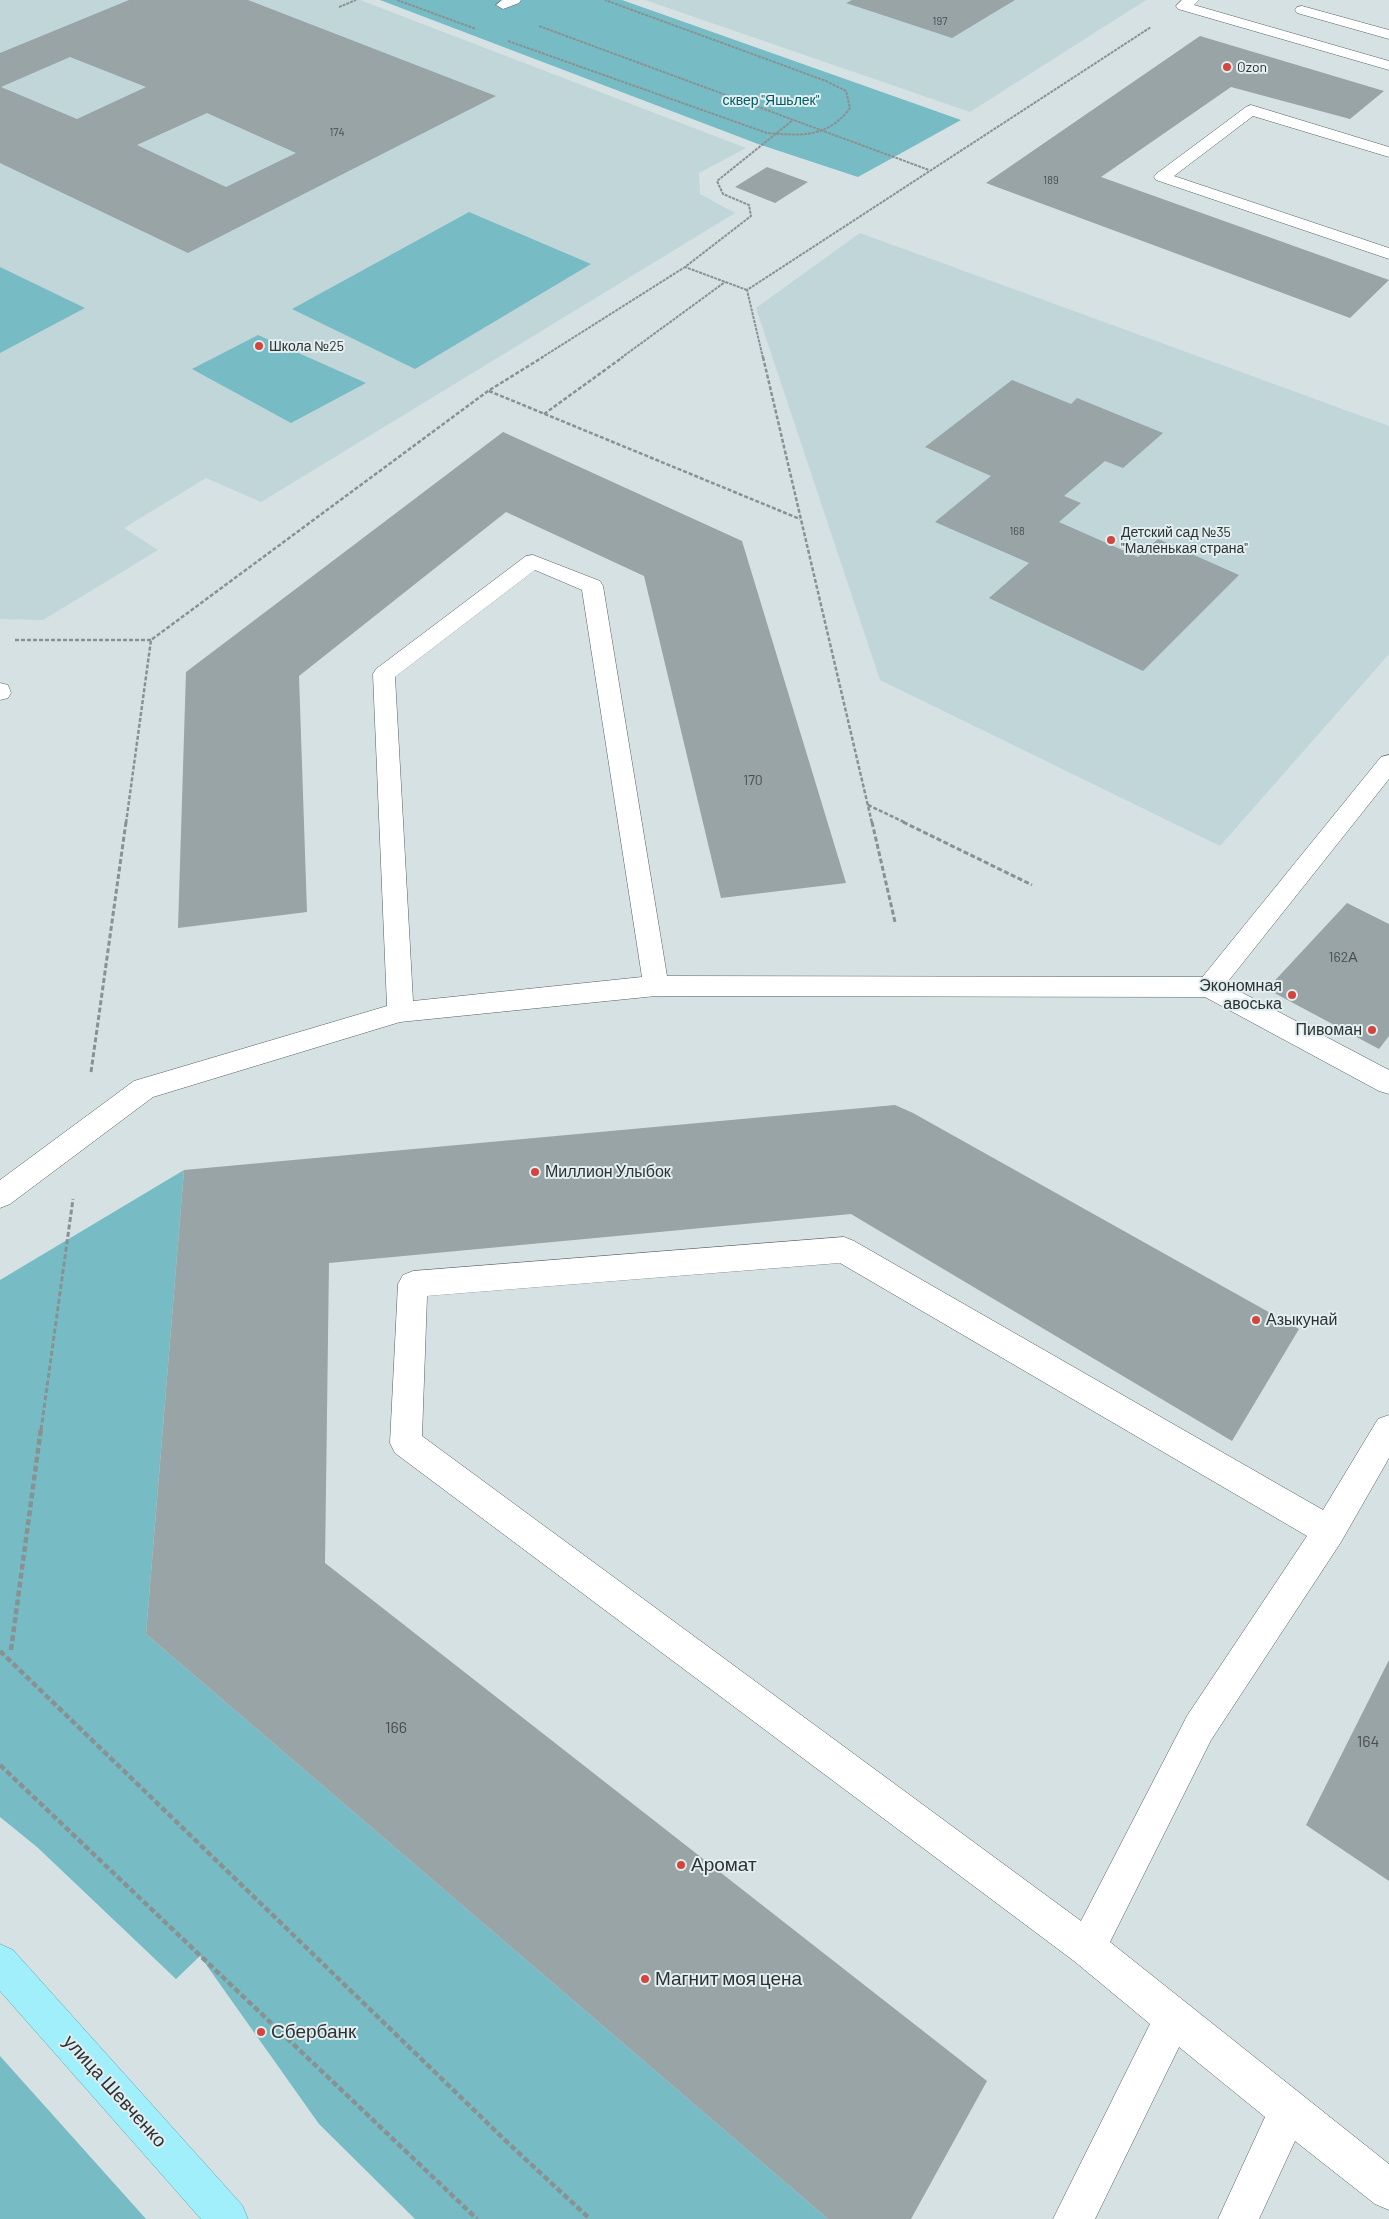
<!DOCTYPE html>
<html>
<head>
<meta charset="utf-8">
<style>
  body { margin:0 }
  canvas { display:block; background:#d5e1e3 }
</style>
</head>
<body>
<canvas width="1389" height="2219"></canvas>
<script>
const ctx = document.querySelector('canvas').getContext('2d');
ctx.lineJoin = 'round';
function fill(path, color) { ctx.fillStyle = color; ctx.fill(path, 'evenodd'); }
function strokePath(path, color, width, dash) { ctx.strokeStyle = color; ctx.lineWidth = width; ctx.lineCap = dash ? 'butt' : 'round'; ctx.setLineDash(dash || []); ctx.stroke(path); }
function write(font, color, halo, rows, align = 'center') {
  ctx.font = font + ' Barlow,sans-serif'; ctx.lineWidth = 4; ctx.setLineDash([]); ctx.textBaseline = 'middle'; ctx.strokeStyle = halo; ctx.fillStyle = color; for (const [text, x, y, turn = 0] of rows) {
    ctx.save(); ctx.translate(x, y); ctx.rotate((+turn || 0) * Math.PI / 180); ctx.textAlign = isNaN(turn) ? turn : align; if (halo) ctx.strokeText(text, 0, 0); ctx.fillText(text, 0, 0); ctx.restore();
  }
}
fill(new Path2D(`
  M0,0H360L746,148L699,173L700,194L735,213L261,502L206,478L124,528L158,550L43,620L0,619Z
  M645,0H1146L970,112Z
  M860,233L1389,426V654L1220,846L880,680L756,308Z`), '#c1d6d9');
fill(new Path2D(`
  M380,0H622L961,120L858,177L758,144Z
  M469,212L591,264L415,369L292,309Z
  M0,267L85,308L0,353Z
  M258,335L366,383L291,423L192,369Z
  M184,1170L146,1634L828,2219H415L319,2124L200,1956L176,1979L37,1847L0,1817V1280Z
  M0,2056L146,2219H0Z`), '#77bcc5');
fill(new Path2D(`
  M129,0H248L496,96L188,253L0,163V53ZM70,57L146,87L77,119L1,87ZM207,113L296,153L226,187L137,145Z
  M852,0H1015L952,38L846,3Z
  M1200,36L1384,91L1350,119L1231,87L1101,177L1389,280L1350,318L986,183Z
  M767,167L808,182L775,203L735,187Z
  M1012,380L1071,404L1077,398L1163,433L1123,468L1105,461L1064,496L1081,503L1059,522L1138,557L1158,539L1239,575L1143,671L989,598L1029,563L935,522L991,476L925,447Z
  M503,432L742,541L846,883L721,898L644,576L506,512L299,676L307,912L178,928L186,672Z
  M1347,903L1389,924V1036L1379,1049L1267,989Z
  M895,1105L913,1113L1299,1329L1232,1441L851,1214L329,1263L325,1563L987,2081L911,2219H828L146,1634L184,1170Z
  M1389,1660V1881L1306,1825Z`), '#98a4a6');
const service = new Path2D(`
  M502,0H521L519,3L503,9L496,5Z
  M1182,0H1199L1194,5L1389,61V70L1178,9L1176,6Z
  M1302,6L1389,30V39L1297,13L1295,10L1297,7Z
  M1251,105L1389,147V157L1253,116L1174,176L1389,248V259L1156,180L1154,177L1156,174L1246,107Z
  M533,555L600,581L603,586L667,976L1209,977L1218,980L1389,1070V1094L1379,1091L1205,997L656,996L400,1022L153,1097L10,1204L0,1208V1180L134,1081L387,1006L373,674L376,669L526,556ZM535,570L582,590L642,977L413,1001L395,677Z
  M0,683L8,685L11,693L8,698L0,700Z
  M844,1237L854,1241L1323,1510L1378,1419L1389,1415V1458L1341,1542L1211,1740L1110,1942L1389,2164V2210L1375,2204L1295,2141L1259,2219H1218L1265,2117L1179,2047L1095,2219H1053L1150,2024L1074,1961L395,1453L390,1443L398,1284L403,1275L413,1271ZM840,1263L1307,1536L1187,1716L1081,1921L422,1436L427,1296Z`);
const minor = new Path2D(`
  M1389,755V779L1218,994L1209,997L1200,994L1196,987L1200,980L1381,757Z`);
const primary = new Path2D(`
  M0,1944L13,1950L242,2205L248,2219H201L0,1991Z`);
strokePath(service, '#555f61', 1);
strokePath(minor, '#555f61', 1);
strokePath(primary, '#50a6b2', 1);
strokePath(new Path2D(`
  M397,0L476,29
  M339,7L356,0
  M539,26L929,170
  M508,41L767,133C800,136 828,138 850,108L846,91L826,81L605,0
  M747,290L685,267L751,216L749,205L723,194L717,181L793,120
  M541,358L685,267
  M621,358L725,282
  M763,358L747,290L1151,27`), '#899293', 2, [3, 1]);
strokePath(new Path2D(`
  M763,357L872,823
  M489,391L800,519
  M544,414L623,357
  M15,640H151
  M868,805L906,823
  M126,823L151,640L488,391L543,357`), '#899293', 2.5, [4, 2]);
strokePath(new Path2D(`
  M872,822L895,922
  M903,822L1032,885
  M91,1072L126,822
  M41,1430L73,1199`), '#899293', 3, [5, 2.5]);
strokePath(new Path2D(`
  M11,1650L41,1428
  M0,1651L507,2142L590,2219
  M0,1765L477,2219`), '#899293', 4.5, [6, 3]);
fill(service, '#fff');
fill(minor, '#fff');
fill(primary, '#a1effa');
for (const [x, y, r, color] of [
  [1227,67,5,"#d4453e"],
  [259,346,5,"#d4453e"],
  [1111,540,5,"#d4453e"],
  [1292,995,5,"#d4453e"],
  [1372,1030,5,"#d4453e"],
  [535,1172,5,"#d4453e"],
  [1256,1320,5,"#d4453e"],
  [681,1865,5,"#d4453e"],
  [645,1979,5,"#d4453e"],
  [261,2032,5,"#d4453e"]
]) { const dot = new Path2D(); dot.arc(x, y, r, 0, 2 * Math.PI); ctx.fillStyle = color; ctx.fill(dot); strokePath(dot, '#e2eef0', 2); }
write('11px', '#484e50', null, [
  ["197",940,21],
  ["174",337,132],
  ["189",1051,180],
  ["168",1017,531]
]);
write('14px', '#2e3233', '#e2eef0', [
  ["Ozon",1237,67],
  ["Школа №25",269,346],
  ["Детский сад №35",1121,532],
  ["\"Маленькая страна\"",1121,548]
], 'left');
write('14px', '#015c66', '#e2eef0', [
  ["сквер \"Яшьлек\"",771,100]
]);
write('14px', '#484e50', null, [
  ["170",753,780],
  ["162А",1343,957]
]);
write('16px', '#2e3233', '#e2eef0', [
  ["Экономная",1282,986],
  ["авоська",1282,1004],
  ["Пивоман",1362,1030],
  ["Миллион Улыбок",545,1172,"left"],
  ["Азыкунай",1266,1320,"left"]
], 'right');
write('16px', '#484e50', null, [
  ["166",396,1728],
  ["164",1368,1742]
]);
write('19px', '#2e3233', '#e2eef0', [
  ["Аромат",691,1865],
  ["Магнит моя цена",655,1979],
  ["Сбербанк",271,2032]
], 'left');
write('19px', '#2e3233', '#e2eef0', [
  ["улица Шевченко",115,2091,48]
]);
</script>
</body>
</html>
